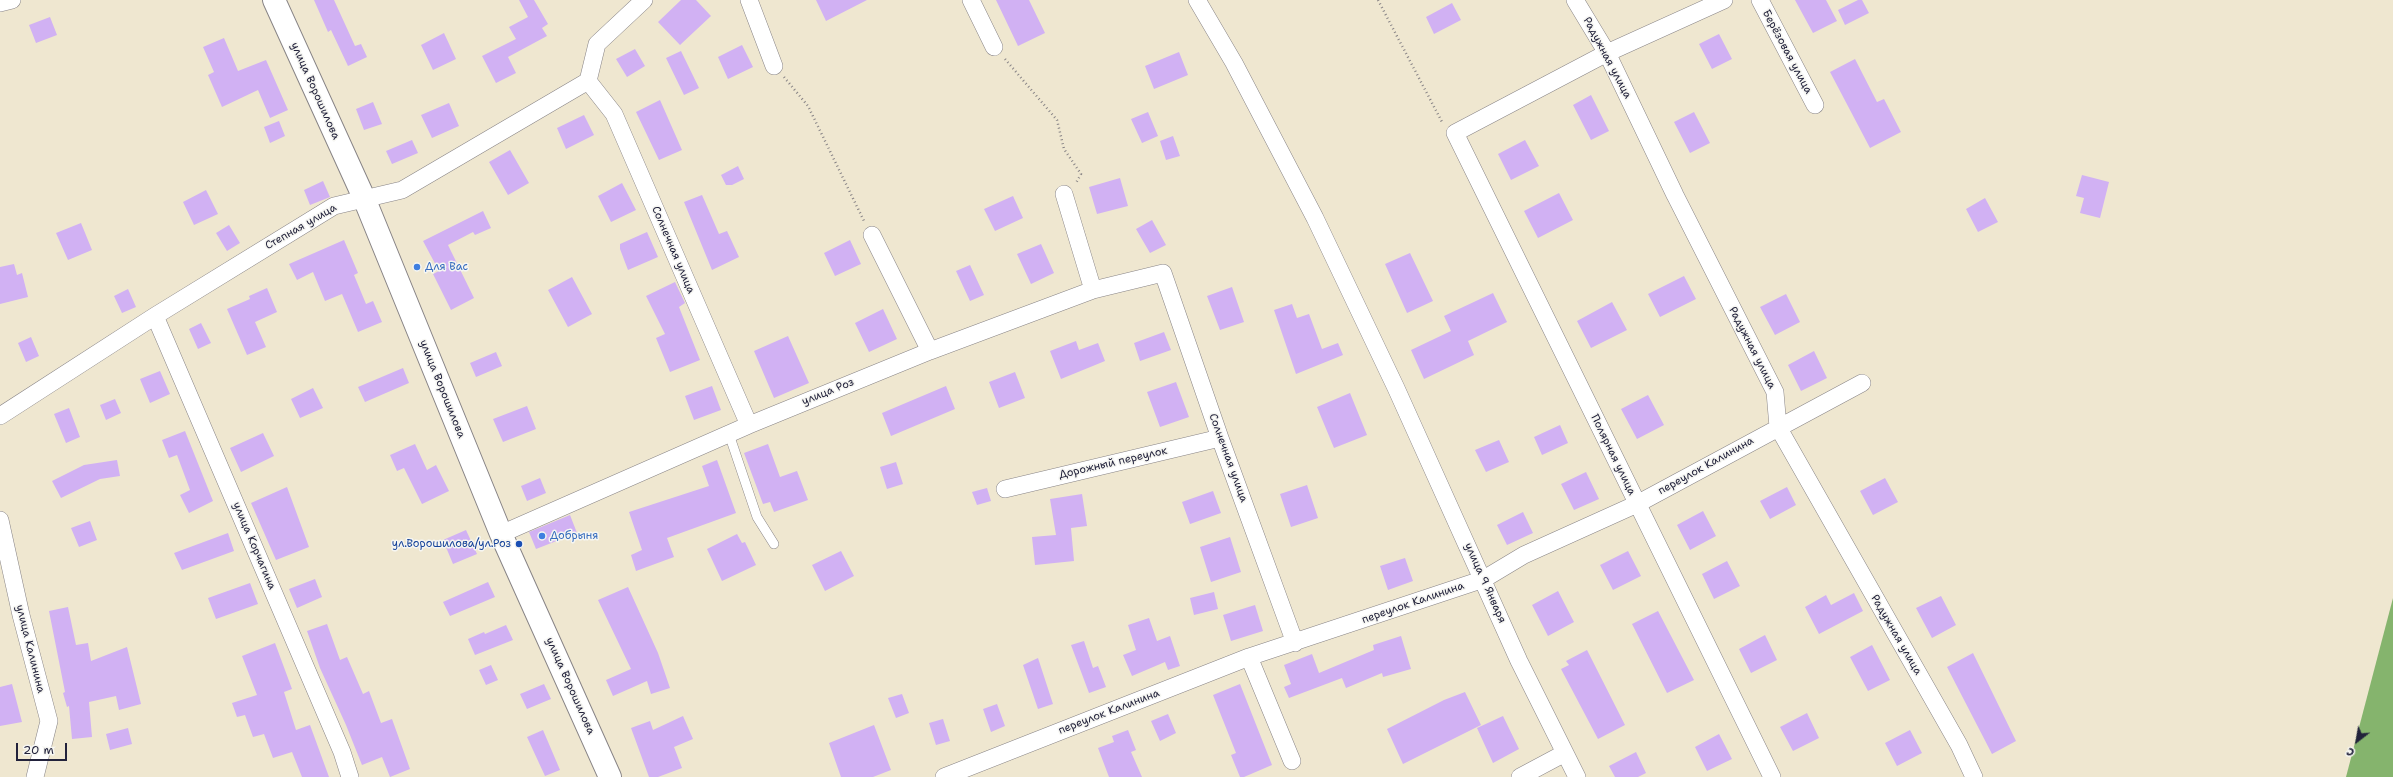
<!DOCTYPE html>
<html>
<head>
<meta charset="utf-8">
<style>
  body { margin:0 }
  #map { position:relative; width:2393px; height:777px; overflow:hidden; background:#efe7d0; font-family:"Shantell Sans",sans-serif }
  canvas { display:block }
  .north { position:absolute; left:2337px; top:721px; width:40px; height:40px; -webkit-text-stroke:3px #f6f6f2; paint-order:stroke; rotate:211deg; font-size:11px; font-weight:700; line-height:16px; text-align:center; color:#22223b }
  .north::after { content:''; display:block; margin:auto; width:14px; height:18px; background:#22223b; clip-path:polygon(50% 0,100% 100%,50% 72%,0 100%) }
  .scale { position:absolute; left:16px; top:743px; width:51px; height:18px; box-sizing:border-box; border:2px solid #22223b; border-top:0; padding-left:5px; font-size:12px; line-height:14px; white-space:nowrap; color:#22223b; -webkit-text-stroke:3px #f6f6f2; paint-order:stroke }
</style>
</head>
<body>
<div id="map">
<canvas width="2393" height="777"></canvas>
<div class="north">С</div>
<div class="scale">20 m</div>
</div>
<script>
const ctx = document.querySelector('canvas').getContext('2d');
ctx.lineJoin = 'round';
function fill(path, color) { ctx.fillStyle = color; ctx.fill(path, 'evenodd'); }
function strokePath(path, color, width, dash) { ctx.strokeStyle = color; ctx.lineWidth = width; ctx.lineCap = dash ? 'butt' : 'round'; ctx.setLineDash(dash || []); ctx.stroke(path); }
function write(font, color, halo, rows, align = 'center') {
  ctx.font = font + ' "Shantell Sans",sans-serif'; ctx.lineWidth = 3; ctx.setLineDash([]); ctx.textBaseline = 'middle'; ctx.strokeStyle = halo; ctx.fillStyle = color; for (const [text, x, y, turn = 0] of rows) {
    ctx.save(); ctx.translate(x, y); ctx.rotate((+turn || 0) * Math.PI / 180); ctx.textAlign = isNaN(turn) ? turn : align; if (halo) ctx.strokeText(text, 0, 0); ctx.fillText(text, 0, 0); ctx.restore();
  }
}
fill(new Path2D(`
  M2393,598V777H2346Z`), '#85b46d');
fill(new Path2D(`
  M314,0H334L355,46L361,44L367,57L348,66L331,30L328,32Z
  M519,0H534L548,24L542,28L547,36L508,57L516,73L496,83L482,56L516,39L509,27L528,17Z
  M681,0H696L711,16L680,45L658,22Z
  M816,0H867L826,21Z
  M996,0H1029L1045,33L1018,46Z
  M1795,0H1826L1837,21L1813,33Z
  M1858,0H1862L1869,13L1845,25L1838,10Z
  M1452,3L1461,20L1434,34L1426,17Z
  M50,17L57,35L36,43L29,25Z
  M444,33L456,59L433,70L421,45Z
  M1719,34L1732,59L1712,69L1699,44Z
  M224,38L238,71L266,60L288,110L270,118L258,90L222,107L208,75L214,72L203,47Z
  M742,45L753,67L728,79L718,57Z
  M635,49L645,66L627,77L616,59Z
  M681,51L699,88L684,95L666,58Z
  M1179,52L1188,75L1154,89L1145,66Z
  M1855,59L1877,102L1884,99L1901,132L1870,148L1830,72Z
  M1591,95L1609,131L1591,140L1573,105Z
  M660,100L682,150L659,160L636,112Z
  M373,102L382,124L364,130L356,109Z
  M449,103L459,126L432,138L421,115Z
  M1148,112L1158,136L1142,143L1131,119Z
  M1694,112L1710,143L1690,153L1674,122Z
  M584,115L594,135L566,149L557,128Z
  M279,121L285,136L270,143L264,127Z
  M1173,136L1180,156L1166,160L1160,141Z
  M412,140L418,153L392,164L386,151Z
  M1525,140L1539,166L1511,180L1498,154Z
  M510,150L529,183L508,195L489,162Z
  M738,166L744,179L732,185H726L721,175Z
  M2082,175L2109,182L2100,218L2080,213L2084,198L2076,196Z
  M1120,178L1128,206L1097,214L1089,187Z
  M323,181L330,197L310,205L304,190Z
  M622,183L636,210L611,222L598,196Z
  M206,190L218,214L194,225L183,202Z
  M1559,193L1573,220L1538,238L1524,211Z
  M702,195L719,234L727,231L739,257L712,270L684,202Z
  M1013,196L1023,218L995,231L984,209Z
  M1985,198L1998,222L1978,232L1966,209Z
  M483,211L491,228L475,235L473,232L448,245L474,298L451,310L433,274L439,271L423,241Z
  M1152,220L1166,245L1150,253L1136,229Z
  M81,223L92,250L68,260L56,233Z
  M229,225L240,243L227,251L216,233Z
  M647,232L658,257L628,270L620,249V244Z
  M344,240L358,273L354,275L366,304L373,301L382,322L358,332L342,294L325,301L313,272L297,280L289,264Z
  M850,240L861,264L835,276L824,253Z
  M1041,244L1054,273L1031,284L1017,254Z
  M1410,253L1433,301L1407,313L1385,264Z
  M14,264L17,275L22,273L28,297L0,304V267Z
  M970,265L984,295L970,301L956,271Z
  M1684,276L1696,299L1660,317L1648,294Z
  M572,277L592,314L568,327L548,290Z
  M675,282L685,303L679,307L700,360L670,372L656,338L665,334L646,296Z
  M1232,287L1244,322L1220,330L1207,296Z
  M267,288L277,312L255,322L266,347L247,355L227,309L250,299L249,296Z
  M128,289L136,307L122,313L114,296Z
  M1493,293L1507,322L1468,341L1474,355L1424,379L1411,350L1451,331L1444,316Z
  M1786,294L1800,322L1775,335L1760,307Z
  M1612,302L1627,330L1591,348L1577,321Z
  M1292,304L1297,318L1309,314L1322,349L1338,343L1343,355L1296,374L1274,310Z
  M883,309L897,339L869,352L855,323Z
  M201,323L211,343L198,349L189,329Z
  M1164,332L1171,350L1140,361L1134,343Z
  M788,336L809,383L774,398L754,351Z
  M31,337L39,356L26,362L18,343Z
  M1076,341L1079,350L1098,343L1105,361L1061,379L1050,351Z
  M1814,351L1827,378L1801,391L1788,365Z
  M496,352L502,366L476,377L470,363Z
  M403,368L409,383L365,402L358,387Z
  M160,371L170,394L150,403L140,379Z
  M1015,372L1025,398L999,408L989,382Z
  M1176,382L1189,417L1160,427L1147,392Z
  M712,386L721,410L694,420L685,396Z
  M946,386L955,409L891,436L882,413Z
  M313,388L323,408L300,418L291,399Z
  M1350,393L1367,435L1334,448L1317,407Z
  M1648,395L1664,425L1637,439L1621,409Z
  M115,399L121,413L106,420L100,405Z
  M527,406L536,429L503,442L493,419Z
  M69,408L80,437L66,443L54,414Z
  M1560,425L1568,443L1542,455L1534,437Z
  M185,431L213,501L189,513L180,495L190,490L177,455L169,458L162,440Z
  M263,433L274,456L241,472L230,448Z
  M1499,440L1509,462L1486,472L1475,450Z
  M415,444L427,470L436,465L449,491L422,504L404,468L397,471L390,455Z
  M768,444L780,477L797,471L808,500L774,512L770,502L763,504L744,453Z
  M117,460L120,476L100,479L61,498L52,481L84,465Z
  M717,460L736,513L667,538L674,557L636,571L631,555L642,550L629,512L709,486L702,466Z
  M896,462L903,484L887,489L880,467Z
  M1586,472L1599,499L1574,510L1561,484Z
  M540,478L546,493L527,501L521,486Z
  M1885,478L1898,502L1873,515L1860,491Z
  M1307,485L1318,518L1291,527L1280,494Z
  M287,487L309,547L276,560L251,503Z
  M1787,487L1796,505L1770,519L1760,501Z
  M987,488L991,501L977,505L972,492Z
  M1213,491L1221,513L1190,524L1182,502Z
  M1082,494L1087,526L1071,528L1074,561L1035,565L1032,537L1056,535L1050,499Z
  M1703,511L1716,536L1690,550L1677,525Z
  M1523,512L1533,533L1507,545L1497,525Z
  M570,515L577,533L536,549L529,532Z
  M90,521L97,540L79,547L71,528Z
  M466,530L477,554L453,564L443,540Z
  M228,533L234,551L182,570L174,553Z
  M737,534L742,543L745,542L756,565L722,581L707,549Z
  M1230,537L1241,572L1211,582L1200,547Z
  M841,551L854,576L825,591L812,565Z
  M1628,551L1641,576L1613,590L1600,565Z
  M1405,558L1413,581L1388,590L1380,566Z
  M1727,561L1740,586L1714,599L1702,574Z
  M315,579L322,597L297,608L289,589Z
  M488,582L495,597L450,616L443,602Z
  M250,583L258,604L216,619L208,598Z
  M628,587L658,653L670,688L651,694L647,681L613,696L606,680L631,669L598,600Z
  M1558,591L1574,622L1548,636L1532,605Z
  M1214,592L1218,609L1194,615L1190,598Z
  M1854,593L1863,611L1819,634L1805,607L1826,595L1831,605Z
  M1941,596L1956,625L1932,638L1916,608Z
  M1255,605L1263,631L1231,641L1223,615Z
  M68,607L76,645L88,643L91,661L127,647L141,704L119,710L116,696L89,702L92,737L72,739L69,706L67,707L63,693L65,692L49,611Z
  M1658,611L1694,680L1667,693L1632,624Z
  M1149,618L1157,641L1170,636L1180,666L1168,670L1165,662L1132,676L1123,655L1136,650L1128,625Z
  M327,624L340,660L347,657L363,694L369,691L381,723L392,719L410,769L390,777L382,757L362,765L346,725L320,668L307,631Z
  M506,625L513,640L475,655L468,639L484,632L485,634Z
  M1765,635L1777,660L1751,673L1739,649Z
  M1401,636L1411,669L1383,677L1382,673L1346,688L1342,678L1289,698L1284,687L1291,684L1284,665L1312,654L1319,673L1374,650L1373,645Z
  M1084,641L1093,668L1098,666L1106,687L1089,693L1071,645Z
  M275,643L292,689L284,692L296,730L310,725L329,777H302L292,752L273,758L264,734L253,737L245,715L237,717L232,703L257,695L242,656Z
  M1872,645L1890,680L1868,691L1850,657Z
  M1587,650L1625,725L1598,739L1561,669L1569,665L1566,661Z
  M1973,653L2016,741L1992,754L1947,667Z
  M1038,658L1053,704L1038,709L1023,665Z
  M491,665L498,680L486,685L479,670Z
  M12,684L22,722L0,726V687Z
  M544,684L551,699L527,709L520,694Z
  M1240,684L1272,765L1244,777H1240L1231,755L1236,753L1213,695Z
  M1465,692L1481,725L1403,764L1387,729L1444,700Z
  M902,694L909,713L896,718L888,698Z
  M997,704L1005,726L991,732L983,709Z
  M1807,713L1819,738L1793,751L1780,727Z
  M1168,714L1176,733L1160,741L1151,721Z
  M683,716L693,739L674,747L682,768L658,777H649L631,728L650,721L653,730Z
  M1503,716L1519,749L1493,763L1477,728Z
  M943,719L950,741L936,745L929,723Z
  M874,725L891,770L873,777H841L829,743Z
  M128,728L132,744L110,750L106,734Z
  M543,730L560,770L545,776L527,737Z
  M1128,730L1136,750L1131,752L1142,777H1109L1098,748L1114,742L1112,736Z
  M1910,730L1922,753L1897,766L1885,743Z
  M1719,734L1732,759L1707,771L1695,747Z
  M1636,752L1646,773L1638,777H1615L1609,766Z`), '#d1b1f3');
const service = new Path2D(`
  M729,434L757,517L774,544`);
const minor = new Path2D(`
  M749,0L774,66
  M971,0L994,47
  M1197,0L1234,63L1315,218L1396,388L1519,661L1577,777
  M1575,0L1607,53L1675,195L1775,392L1778,427L1959,745L1974,777
  M1724,0L1607,53L1455,133L1772,777
  M1760,0L1815,105
  M0,3L12,0
  M588,81L614,114L749,425
  M1064,194L1093,290
  M872,235L930,351
  M155,316L342,752L350,777
  M0,416L155,316L334,206L402,190L588,81L597,44L644,0
  M1005,489L1220,438
  M0,520L21,615L49,721L35,777
  M501,534L749,425L930,351L1093,290L1163,273L1220,438L1295,643
  M1249,657L1292,761
  M944,777L1249,657L1484,579L1524,555L1637,504L1862,383
  M1520,777L1565,753`);
const secondary = new Path2D(`
  M274,0L364,198L501,534L610,777`);
strokePath(service, '#888486', 10);
strokePath(minor, '#888486', 18);
strokePath(secondary, '#888486', 24);
strokePath(new Path2D(`
  M1378,0L1442,122
  M1005,59L1057,120L1064,149L1081,174L1076,183
  M784,77L808,106L864,221`), '#888486', 2.5, [1, 3]);
strokePath(service, '#fff', 9);
strokePath(minor, '#fff', 17);
strokePath(secondary, '#fff', 22);
for (const [x, y, r, color] of [
  [417,267,4,"#3f7fe0"],
  [542,536,4,"#3f7fe0"],
  [519,544,4,"#1a4fb4"]
]) { const dot = new Path2D(); dot.arc(x, y, r, 0, 2 * Math.PI); ctx.fillStyle = color; ctx.fill(dot); strokePath(dot, '#f6f6f2', 1.5); }
write('11px', '#22223b', '#f6f6f2', [
  ["Берёзовая улица",1787,52,62],
  ["Радужная улица",1607,58,62],
  ["улица Ворошилова",315,91,66],
  ["Степная улица",301,227,-30],
  ["Солнечная улица",673,250,67],
  ["Радужная улица",1752,348,63],
  ["улица Ворошилова",442,389,68],
  ["улица Роз",828,392,-22],
  ["Полярная улица",1613,455,64],
  ["Солнечная улица",1228,458,70],
  ["Дорожный переулок",1113,463,-13],
  ["переулок Калинина",1706,466,-29],
  ["улица Корчагина",254,546,67],
  ["улица 9 Января",1485,583,66],
  ["переулок Калинина",1413,603,-19],
  ["Радужная улица",1896,635,60],
  ["улица Калинина",30,649,76],
  ["улица Ворошилова",570,686,66],
  ["переулок Калинина",1109,712,-21]
]);
write('11px', '#366cbe', '#f6f6f2', [
  ["Для Вас",425,267],
  ["Добрыня",550,536]
], 'left');
write('11px', '#164399', '#f6f6f2', [
  ["ул.Ворошилова/ул.Роз",511,544]
], 'right');
</script>
</body>
</html>
